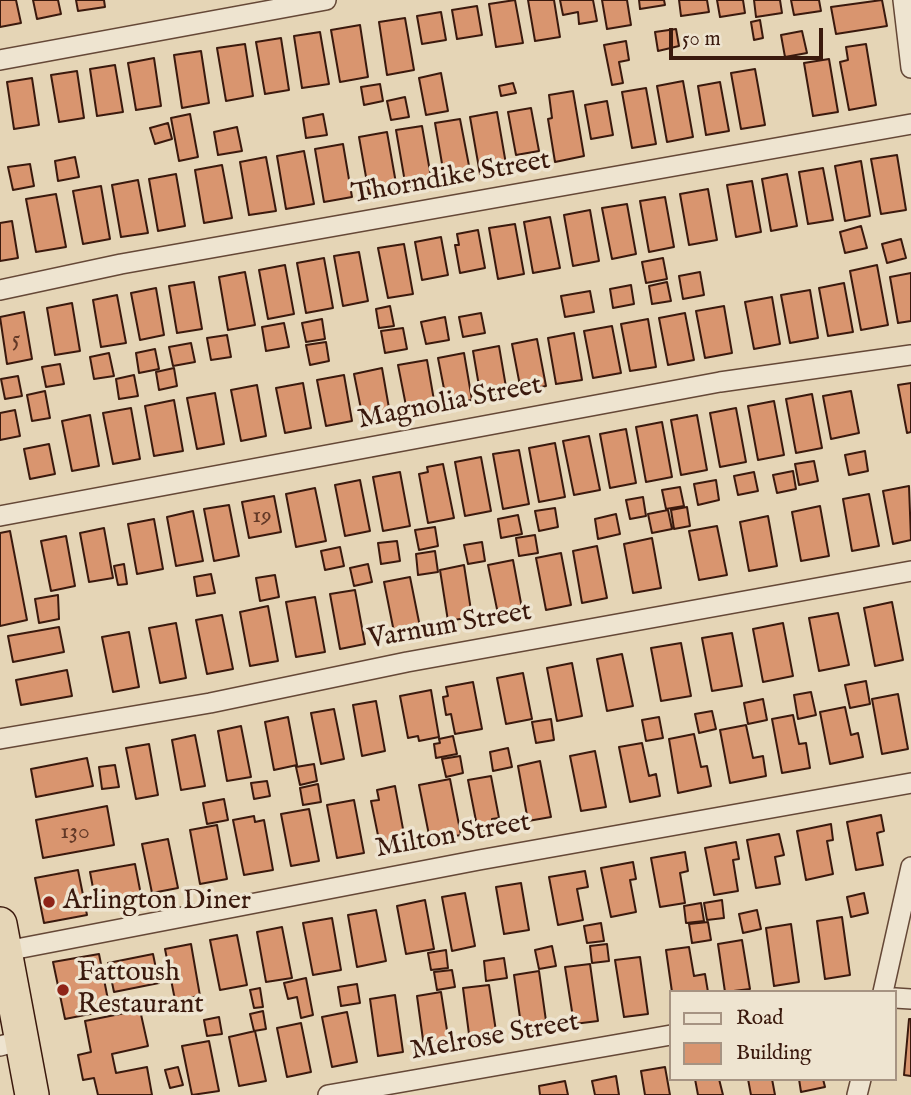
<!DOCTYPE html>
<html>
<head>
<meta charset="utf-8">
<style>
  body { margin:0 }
  #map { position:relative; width:911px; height:1095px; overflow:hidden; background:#e5d5b6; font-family:"IM FELL English",serif }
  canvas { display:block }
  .legend { position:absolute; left:669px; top:990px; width:228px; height:91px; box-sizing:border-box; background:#eee4d0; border:2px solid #a69382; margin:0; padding:9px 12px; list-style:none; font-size:21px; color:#3a190d }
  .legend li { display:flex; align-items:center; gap:14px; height:35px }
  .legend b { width:35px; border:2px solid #a69382 }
  .scale { position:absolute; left:669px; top:28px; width:154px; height:32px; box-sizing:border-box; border:4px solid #3a190d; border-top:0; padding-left:9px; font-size:21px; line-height:24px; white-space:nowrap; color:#3a190d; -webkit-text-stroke:5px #eee4d0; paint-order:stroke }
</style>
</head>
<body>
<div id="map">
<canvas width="911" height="1095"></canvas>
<ul class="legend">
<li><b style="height:9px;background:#eee4d0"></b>Road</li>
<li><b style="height:19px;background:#d9956f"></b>Building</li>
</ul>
<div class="scale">50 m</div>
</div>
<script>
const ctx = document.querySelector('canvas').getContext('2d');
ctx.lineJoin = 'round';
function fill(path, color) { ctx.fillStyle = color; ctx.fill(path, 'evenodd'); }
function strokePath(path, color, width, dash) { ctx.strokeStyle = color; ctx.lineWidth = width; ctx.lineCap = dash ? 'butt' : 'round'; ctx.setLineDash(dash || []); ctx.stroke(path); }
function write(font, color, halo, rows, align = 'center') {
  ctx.font = font + ' "IM FELL English",serif'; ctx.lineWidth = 7; ctx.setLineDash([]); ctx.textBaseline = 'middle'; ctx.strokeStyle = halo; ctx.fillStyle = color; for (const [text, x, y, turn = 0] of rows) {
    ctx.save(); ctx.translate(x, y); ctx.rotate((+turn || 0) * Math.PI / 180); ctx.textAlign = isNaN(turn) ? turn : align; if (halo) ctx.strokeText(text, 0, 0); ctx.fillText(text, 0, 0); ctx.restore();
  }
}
const building = new Path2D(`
  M0,0H16L21,23L0,27Z
  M33,0H58L61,14L37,19Z
  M76,0H104L105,7L78,11Z
  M515,0L523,43L496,47L489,4Z
  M528,0H554L560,37L535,41Z
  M560,0H593L597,21L579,24L578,12L563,15Z
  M602,0H627L631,25L607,29Z
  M639,0H664L665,5L640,9Z
  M679,0H707L709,12L681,16Z
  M717,0H743L745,13L720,17Z
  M754,0H780L782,13L756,17Z
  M791,0H819L821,11L794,15Z
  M882,0L887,26L836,34L831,7Z
  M477,6L482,35L457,39L452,10Z
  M441,12L446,40L422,44L417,16Z
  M405,18L414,70L387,75L379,22Z
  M760,20L763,38L754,40L751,22Z
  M360,25L368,77L340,82L331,30Z
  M676,29L679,46L658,51L655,32Z
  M802,31L807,53L785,57L781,35Z
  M320,32L329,84L302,88L294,36Z
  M281,38L289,90L265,94L256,42Z
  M626,41L629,60L619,62L623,83L612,85L604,45Z
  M245,44L253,96L226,101L217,48Z
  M866,44L876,105L849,110L840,62L848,60L846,47Z
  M201,51L209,103L182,108L174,55Z
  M154,58L161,106L136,110L128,63Z
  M829,59L838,112L813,116L804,63Z
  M115,65L123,112L97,116L90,69Z
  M755,69L765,125L741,129L731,73Z
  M77,71L84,118L59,122L51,75Z
  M441,73L448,111L426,115L419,78Z
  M32,78L39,125L14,129L7,82Z
  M683,81L693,137L667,142L657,86Z
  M720,82L729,131L706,135L698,86Z
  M513,83L516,93L501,96L499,86Z
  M380,84L383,101L364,105L361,87Z
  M646,88L656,144L632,148L622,92Z
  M573,91L584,156L555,162L548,119L552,118L549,95Z
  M405,97L409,117L391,120L387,101Z
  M607,101L613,135L591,139L585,105Z
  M531,108L539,151L516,155L508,112Z
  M497,112L507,170L480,174L470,117Z
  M190,114L198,157L179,161L171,118Z
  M323,114L327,135L306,138L303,118Z
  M460,119L471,176L445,181L435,123Z
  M168,123L172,139L155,144L150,128Z
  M422,126L432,183L406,188L396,130Z
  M237,127L242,151L218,155L214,132Z
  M387,132L397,189L369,194L359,137Z
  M343,144L352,197L324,202L315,149Z
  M304,151L314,204L286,209L277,156Z
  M897,155L906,210L881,214L871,159Z
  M75,157L79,177L58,181L55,161Z
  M266,157L276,211L249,215L240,162Z
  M861,161L870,216L845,221L835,166Z
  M30,164L34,186L13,190L8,167Z
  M222,165L232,218L204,223L195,170Z
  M823,168L833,220L808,224L799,172Z
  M176,174L185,226L158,231L149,179Z
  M787,174L797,226L771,231L762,179Z
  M138,180L148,233L121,237L112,185Z
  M752,181L761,232L736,237L727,185Z
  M101,186L110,239L83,244L73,191Z
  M708,189L717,240L689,245L680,194Z
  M56,194L66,247L36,252L26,199Z
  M665,197L674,247L649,252L640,201Z
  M627,204L636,254L612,259L602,208Z
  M590,210L599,261L573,266L564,215Z
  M550,217L560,268L533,273L524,222Z
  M12,221L18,258L0,261V223Z
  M515,224L524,274L498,279L489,228Z
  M861,226L867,248L845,253L840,232Z
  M478,230L485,268L460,273L455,245H459L457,234Z
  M441,237L448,275L422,280L415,242Z
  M901,239L906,258L887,263L882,244Z
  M404,244L413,294L388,298L378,248Z
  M359,252L368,301L343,306L334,256Z
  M324,258L333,308L306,313L297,263Z
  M663,258L667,279L646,283L642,262Z
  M285,265L294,314L268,319L259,270Z
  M877,265L888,325L861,330L850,271Z
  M245,272L255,325L228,330L219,277Z
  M700,272L704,295L683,299L679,276Z
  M911,273V321L898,323L890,277Z
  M194,282L202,329L177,333L169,286Z
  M667,282L671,301L652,304L649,286Z
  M844,283L853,332L828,336L819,288Z
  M631,285L634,304L613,308L610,289Z
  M156,288L164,335L140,340L131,293Z
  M810,290L818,338L790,343L781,295Z
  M590,291L594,312L565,317L561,296Z
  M117,295L126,343L101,347L93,300Z
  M772,297L780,344L754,349L745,302Z
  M72,303L80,351L55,355L47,308Z
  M390,306L394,326L379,328L376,309Z
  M724,306L732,353L705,358L696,311Z
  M24,312L32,359L7,364L0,317Z
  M481,313L485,333L463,337L459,317Z
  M685,313L694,360L668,365L659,318Z
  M445,317L449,340L426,344L421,322Z
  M322,319L325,339L306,342L302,323Z
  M648,319L656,367L630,371L621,324Z
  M284,323L289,347L266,351L262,327Z
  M612,326L621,373L593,378L584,331Z
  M403,328L407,349L385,353L381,331Z
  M574,333L582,380L556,384L548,338Z
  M227,335L231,357L211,360L207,338Z
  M537,339L546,386L521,391L512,344Z
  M326,342L329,361L310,365L306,345Z
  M191,343L195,362L173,366L169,347Z
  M499,346L507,393L481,398L473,351Z
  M155,349L159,369L139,373L136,353Z
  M109,353L114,376L94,379L90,357Z
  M464,353L472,400L447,404L438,358Z
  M427,360L435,406L407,411L398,365Z
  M60,364L64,384L46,387L42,367Z
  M174,368L177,386L159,390L156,372Z
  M382,368L390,414L363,419L354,374Z
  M134,375L138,396L119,399L116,379Z
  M344,375L352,421L326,426L317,380Z
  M18,376L22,396L5,399L1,379Z
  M303,383L311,428L285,433L276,388Z
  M911,383V432L907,433L898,385Z
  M257,385L266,436L241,441L231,390Z
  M45,391L50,418L32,421L27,395Z
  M851,391L859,433L831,439L823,396Z
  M215,393L224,444L197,449L187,398Z
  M812,394L822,448L796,453L786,399Z
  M174,400L183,451L154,456L145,406Z
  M774,401L784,455L758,460L748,406Z
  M131,408L140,459L113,464L103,413Z
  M736,408L746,462L720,467L710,413Z
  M15,410L20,436L0,440V413Z
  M90,415L99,466L72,471L62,421Z
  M697,415L707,470L681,475L671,420Z
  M662,422L672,477L646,482L636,427Z
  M626,429L636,483L610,488L600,434Z
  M589,436L600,490L574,495L563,441Z
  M555,443L565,497L539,502L529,448Z
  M49,444L55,474L30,479L24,449Z
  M519,450L529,504L503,509L493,454Z
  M865,451L868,471L849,475L845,455Z
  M481,457L491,511L465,516L455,462Z
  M814,461L818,481L799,485L795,464Z
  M443,464L454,518L428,523L419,474L428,472L427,467Z
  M793,471L796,489L777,493L773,475Z
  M400,472L410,526L383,531L373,477Z
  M754,472L758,491L738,495L734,476Z
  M360,480L370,531L345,536L335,485Z
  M716,480L719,500L698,505L694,484Z
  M909,486L911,540L893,544L883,491Z
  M680,487L684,506L666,509L662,490Z
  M315,488L326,541L296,547L286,494Z
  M869,494L879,546L852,551L843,499Z
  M274,496L281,532L249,538L242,502Z
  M643,497L646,516L630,519L626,500Z
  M229,505L239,556L214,561L204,509Z
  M820,506L829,556L801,561L792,512Z
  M687,507L690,526L674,529L671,510Z
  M555,508L558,527L539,531L535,511Z
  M668,510L672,529L652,533L648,514Z
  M193,511L203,561L176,566L167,517Z
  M616,514L620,534L598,539L595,519Z
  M518,515L522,534L501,538L498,519Z
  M768,516L777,566L749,571L740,522Z
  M154,519L163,569L137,574L128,524Z
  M717,526L727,575L699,580L689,531Z
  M435,527L438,546L419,550L415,530Z
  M104,528L113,578L89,582L80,533Z
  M10,531L27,620L0,626V533Z
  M535,535L538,553L519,556L516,538Z
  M66,536L75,586L51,591L41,541Z
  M652,538L661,588L633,593L624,544Z
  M397,541L400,561L381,564L378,543Z
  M482,542L485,561L468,564L464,545Z
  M597,546L607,598L582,603L573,551Z
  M340,547L344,566L325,570L321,551Z
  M435,551L438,572L418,575L416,554Z
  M561,553L571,605L546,610L536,558Z
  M513,560L523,614L499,619L488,565Z
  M124,564L127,584L118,585L114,566Z
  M368,564L372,582L354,586L350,568Z
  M464,565L472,617L448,621L440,570Z
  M211,574L215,593L197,596L194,577Z
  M275,575L279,597L260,601L256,578Z
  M410,577L420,627L394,632L384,582Z
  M355,590L365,644L340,649L330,594Z
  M58,595L59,619L39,623L35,599Z
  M315,597L325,652L296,657L286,602Z
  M892,602L903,660L875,666L864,608Z
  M268,606L278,661L250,666L240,612Z
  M838,613L849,665L819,671L809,618Z
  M222,615L233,669L207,674L196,620Z
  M176,623L186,678L160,683L149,628Z
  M783,623L793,676L763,682L753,629Z
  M59,627L64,652L13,662L8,636Z
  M129,632L139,687L113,692L102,637Z
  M732,633L742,686L712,691L702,638Z
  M681,643L691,696L661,701L651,648Z
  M622,654L633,706L607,711L597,659Z
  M572,663L582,716L557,721L547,668Z
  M67,670L72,696L21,705L16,680Z
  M523,673L532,719L506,724L497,678Z
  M866,681L870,704L850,708L845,685Z
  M473,682L482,729L455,734L451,714L446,715L443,697L448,696L446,687Z
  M431,690L439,737L419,741L418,736L408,738L400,696Z
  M811,692L816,715L798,719L794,695Z
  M898,694L908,749L882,754L872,699Z
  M763,699L767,720L748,724L744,703Z
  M376,701L385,751L362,756L353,705Z
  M845,707L851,735L858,733L863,757L830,764L820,712Z
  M334,709L344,759L321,764L311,713Z
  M712,711L716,729L699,733L695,714Z
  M793,715L799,744L806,743L810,768L782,773L772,719Z
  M288,717L297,765L274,770L265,722Z
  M659,717L663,738L646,741L642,720Z
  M551,719L554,740L536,743L532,722Z
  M746,725L753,758L763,756L766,776L730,783L720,730Z
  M241,726L251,777L227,781L218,731Z
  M694,734L701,767L707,766L711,786L678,793L669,739Z
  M195,735L205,786L181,790L172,740Z
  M453,736L457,754L436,758L434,744L440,743L439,739Z
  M642,743L649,776L656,774L660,796L630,802L619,747Z
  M149,744L158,795L136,799L126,748Z
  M508,748L512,767L493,771L490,752Z
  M595,751L606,807L581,811L570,756Z
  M460,756L463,773L446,777L442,759Z
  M87,758L93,786L36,797L31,769Z
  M540,761L551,817L528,821L518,766Z
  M314,764L317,781L300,785L296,767Z
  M115,765L119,787L102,789L99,767Z
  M491,776L499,818L492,819L493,828L478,831L468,780Z
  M450,779L461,835L430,840L419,785Z
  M267,781L270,796L254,799L251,783Z
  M318,784L321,802L303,805L300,788Z
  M395,786L406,845L381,850L371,801L379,800L377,790Z
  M224,799L228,820L207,824L203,803Z
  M354,800L364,853L337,858L327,805Z
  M107,806L114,845L43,858L36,820Z
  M309,809L319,861L291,866L281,814Z
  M881,815L884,831L877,833L883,865L856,870L847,822Z
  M254,816L255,822L264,820L273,870L244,875L233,820Z
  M831,824L833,840L827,841L833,874L806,880L797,831Z
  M217,825L227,879L200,884L190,830Z
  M779,834L784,855L775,857L780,884L756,888L747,840Z
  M168,839L178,888L152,893L142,844Z
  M736,842L739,859L733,860L738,891L714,895L705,848Z
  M685,852L688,871L680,873L685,903L660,907L651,858Z
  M633,862L636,879L630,880L636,912L611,917L601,868Z
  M135,864L141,895L96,904L90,872Z
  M78,870L87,915L44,923L35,878Z
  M585,871L588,887L577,889L583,920L558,925L549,877Z
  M521,883L529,930L504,934L496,887Z
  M465,893L475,946L452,951L442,897Z
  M864,893L868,913L851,917L847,897Z
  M425,900L434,949L406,954L397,906Z
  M722,900L724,918L707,920L704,903Z
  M701,903L704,921L686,923L684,906Z
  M376,910L386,961L357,967L348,915Z
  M757,910L761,929L743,933L739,914Z
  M842,917L850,975L825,979L817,921Z
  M332,918L341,970L313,975L303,923Z
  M708,922L711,940L692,943L689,924Z
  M601,923L604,941L587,943L584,926Z
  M791,924L799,982L774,986L766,928Z
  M282,927L292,978L266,982L257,932Z
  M237,935L247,985L220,990L210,940Z
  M742,940L750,989L725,992L718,944Z
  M191,944L200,996L175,1000L165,949Z
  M607,944L609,961L592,963L590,946Z
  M552,946L556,966L539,969L535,950Z
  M689,947L694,976L705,974L708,992H672L666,950Z
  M446,950L448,968L431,970L428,953Z
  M99,954L110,1010L65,1019L53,962Z
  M153,954L159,983L114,992L108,963Z
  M640,957L648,1014L624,1017L615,960Z
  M504,958L507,978L486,981L484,961Z
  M590,964L598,1021L574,1024L565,967Z
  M452,970L455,987L437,990L434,972Z
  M539,971L547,1028L522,1032L514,975Z
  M306,978L313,1015L301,1018L297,997L288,999L284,983Z
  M357,984L360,1003L341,1006L338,987Z
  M489,985L497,1038L470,1042L463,988Z
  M260,988L263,1007L254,1008L250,990Z
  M441,992L449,1043L424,1047L417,996Z
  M395,995L403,1052L378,1056L370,999Z
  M140,1010L148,1046L112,1054L116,1073L147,1067L152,1095H98L94,1078L83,1080L78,1055L91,1052L85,1021Z
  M263,1011L266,1029L254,1031L250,1014Z
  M347,1012L357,1062L332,1067L322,1017Z
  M219,1017L222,1034L207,1036L204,1020Z
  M909,1019H911V1076L904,1075Z
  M301,1023L311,1072L287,1077L277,1028Z
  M255,1031L266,1081L239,1086L229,1037Z
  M209,1041L219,1091L192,1095L182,1046Z
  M178,1067L183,1085L170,1088L165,1070Z
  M665,1067L670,1095H645L641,1071Z
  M616,1076L619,1095H595L592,1081Z
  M695,1079H719L723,1095H698Z
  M748,1079H772L775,1095H751Z
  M799,1079H823L825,1087L801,1092Z
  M565,1081L568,1095H540L539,1086Z`);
fill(building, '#d9956f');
strokePath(building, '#3a190d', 2);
const minor = new Path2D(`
  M903,0L911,68
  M0,60L326,0
  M0,290L121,264L911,124
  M0,516L720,382L911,355
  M0,739L210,703L407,662L911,571
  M6,951L479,860L911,783
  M883,992L911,867
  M895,998L911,999
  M0,1046L22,1040
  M328,1095L671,1035
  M857,1095L861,1079`);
const trunk = new Path2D(`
  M0,924L32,1095`);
strokePath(minor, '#654837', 22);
strokePath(trunk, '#3a190d', 36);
strokePath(minor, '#eee4d0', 19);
strokePath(trunk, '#e5d5b6', 33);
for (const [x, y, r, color] of [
  [49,902,7,"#8f2418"],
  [63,990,7,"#8f2418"]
]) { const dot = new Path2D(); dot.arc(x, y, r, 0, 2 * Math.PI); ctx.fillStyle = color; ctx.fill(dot); strokePath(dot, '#eee4d0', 2.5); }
write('24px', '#623826', null, [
  ["5",16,341],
  ["19",262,517],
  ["130",75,833]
]);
write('28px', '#3a190d', '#eee4d0', [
  ["Thorndike Street",451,179,-10],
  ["Magnolia Street",450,404,-11],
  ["Varnum Street",450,627,-10],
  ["Milton Street",453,837,-10],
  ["Melrose Street",495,1038,-10]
]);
write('28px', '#3a190d', '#eee4d0', [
  ["Arlington Diner",63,902],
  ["Fattoush",77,974],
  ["Restaurant",77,1006]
], 'left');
</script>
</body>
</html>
